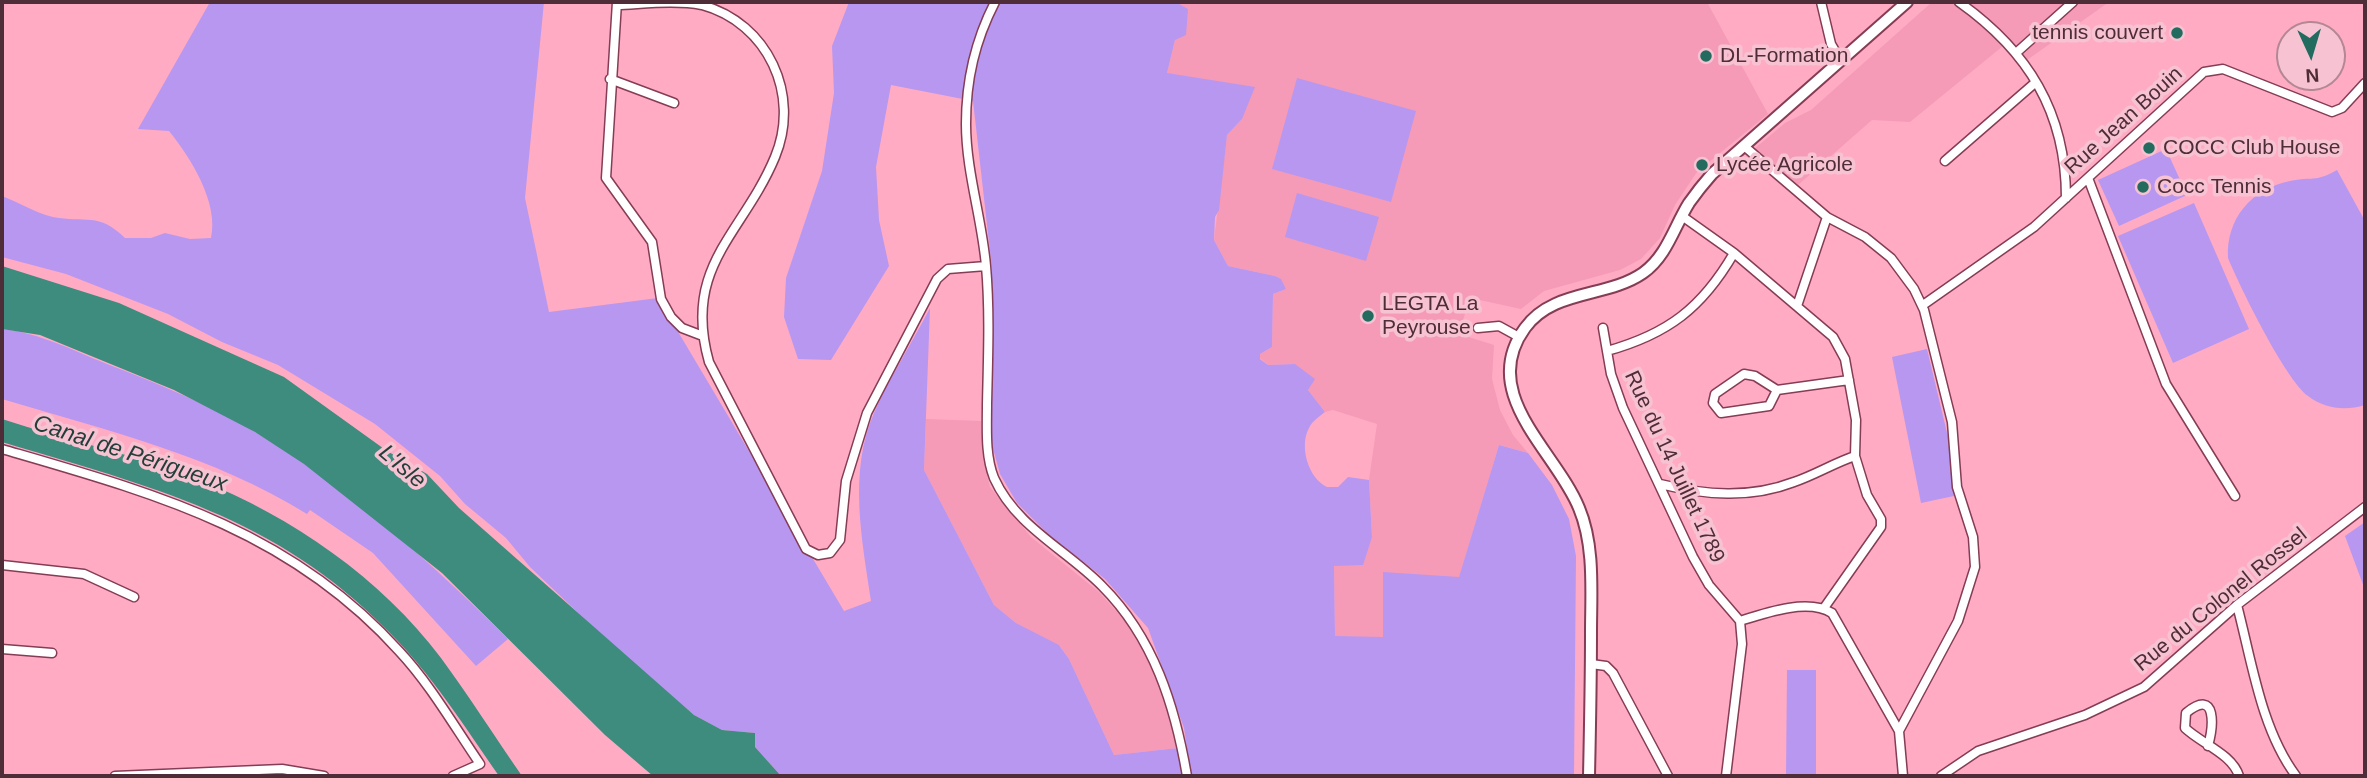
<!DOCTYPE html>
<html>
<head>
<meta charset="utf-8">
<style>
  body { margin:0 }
  #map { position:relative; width:2367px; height:778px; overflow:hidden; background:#ffabc4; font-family:Arial,sans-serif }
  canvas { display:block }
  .frame { position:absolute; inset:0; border:4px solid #4f2d38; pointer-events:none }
  .north { position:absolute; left:2276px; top:21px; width:70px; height:70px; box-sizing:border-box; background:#f7c3d2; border:2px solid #b48794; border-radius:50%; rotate:176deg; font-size:19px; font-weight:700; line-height:28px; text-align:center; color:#4f2d38 }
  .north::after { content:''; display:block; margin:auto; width:24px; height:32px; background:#246b5f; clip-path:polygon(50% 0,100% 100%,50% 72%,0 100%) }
</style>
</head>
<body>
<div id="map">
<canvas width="2367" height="778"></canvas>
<div class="frame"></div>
<div class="north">N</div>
</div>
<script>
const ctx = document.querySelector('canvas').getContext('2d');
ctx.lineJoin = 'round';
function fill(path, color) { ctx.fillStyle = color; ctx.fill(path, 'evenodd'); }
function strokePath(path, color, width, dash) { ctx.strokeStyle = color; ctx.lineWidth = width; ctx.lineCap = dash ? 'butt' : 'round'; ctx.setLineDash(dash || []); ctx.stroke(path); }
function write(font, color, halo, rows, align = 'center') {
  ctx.font = font + ' Arial,sans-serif'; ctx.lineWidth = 7; ctx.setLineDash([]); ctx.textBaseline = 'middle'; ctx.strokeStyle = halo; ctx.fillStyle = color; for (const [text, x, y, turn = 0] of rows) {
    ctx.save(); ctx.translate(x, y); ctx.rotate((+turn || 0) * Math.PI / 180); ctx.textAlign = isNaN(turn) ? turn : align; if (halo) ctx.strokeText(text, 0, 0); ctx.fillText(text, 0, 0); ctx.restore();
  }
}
fill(new Path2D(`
  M1176,2H1707L1768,114L1697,172L1675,205L1660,238L1641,259L1620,270L1544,291L1521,309L1475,299L1469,300L1459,334L1494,345L1492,379L1500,410L1513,435L1528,453L1499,445L1459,578L1383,637H1335L1334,565L1372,537L1369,480L1377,424L1333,410L1325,412L1308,390L1295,364L1268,365L1260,358V354L1272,347L1273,294L1286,289L1275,276L1228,266L1214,240L1227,135L1242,119L1167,73L1175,40L1188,9Z
  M1932,2H2109L2020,65L2003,46L1910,122L1872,120L1798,185L1754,149L1785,123L1811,110Z
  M926,419L981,421L983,459L990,487L1031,537L1099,592L1134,631L1157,678L1173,722L1178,748L1114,755L1069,659L1060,646L1016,623L994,605L924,470Z`), '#f59bb7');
fill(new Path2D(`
  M210,2H544L525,198L549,312L658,298L844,611L871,601C862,540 848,472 874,413C890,377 912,343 930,308L924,470L994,605L1016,623L1059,645L1069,659L1114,755L1178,748L1182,776H781L755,747V733L722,730L694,715L613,646L530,567L506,538L465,504L440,476L375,424L278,365L222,342L168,314L66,274L2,257V196C18,202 36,213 53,217C85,223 99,212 125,238H151L165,233L190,239L211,238C219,203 191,158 169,131L138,129Z
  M849,2H1176L1188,9L1186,35L1175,40L1167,73L1255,87L1242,119L1227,135L1219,210L1215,217L1214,240L1228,266L1275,276L1281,279L1286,289L1273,294L1272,347L1260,354V359L1268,365L1295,364L1315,379L1308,390L1325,412C1320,416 1312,421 1309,428C1299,446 1308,478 1327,487H1338L1348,477L1369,480L1372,537L1363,565L1334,566L1335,636L1383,637V572L1459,577L1499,445L1528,453L1552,485L1569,519L1576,556L1574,776H1191L1184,728L1148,628L1105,579L1047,533L1017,503L1000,474L991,441L992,269L973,101L891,85L876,167L879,220L889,266L831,360L798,359L784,317L786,278L822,171L834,93L832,46Z
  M1297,78L1416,111L1391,202L1272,169Z
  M2166,149L2187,195L2119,226L2098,180Z
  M2337,170L2365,221V405C2345,411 2325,409 2308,396C2285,379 2240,287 2228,258C2226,219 2251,189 2290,181C2313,176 2314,183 2337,170Z
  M1297,193L1379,217L1366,261L1285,237Z
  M2194,203L2249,329L2173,363L2118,236Z
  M2,329C40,333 72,350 107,364C159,384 210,405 257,433C349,489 432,563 508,639L476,666L373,553L310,510L307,514C214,456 106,430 2,399Z
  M1927,349L1948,437L1954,496L1921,503L1892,357Z
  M2365,522V590L2345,536Z
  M1787,670H1816V776H1786Z`), '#b897f0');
fill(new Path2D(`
  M2,266L119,303L284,377L387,451L427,474L459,508L694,715L722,730L755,733V747L781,776H653L605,735L442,573L304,464L255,432L174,390L40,335L2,329Z
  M2,419C67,440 136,455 200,480C292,517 381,578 441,658C469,696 495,737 522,776H499C465,727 432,675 389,632C276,516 151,487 2,442Z`), '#3d8c7e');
const street = new Path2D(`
  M617,2L606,178L652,242L661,299L671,317L682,328L703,336
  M995,2C975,41 966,79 966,124C966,171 982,219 986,266C990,312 988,359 987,404C987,429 985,455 994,478C1016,527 1067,550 1102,586C1154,638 1175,706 1187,776
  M1821,2L1831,44L1841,61
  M1959,2C2028,51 2066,112 2066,198
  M617,5C644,4 675,0 702,5C768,23 801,95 775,157C743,234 682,266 709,362L806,549L818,555L830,553L840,540L846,481L867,413L937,279L948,269L986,266
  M2016,53L2073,2
  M610,79L674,103
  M1744,146L1827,217L1865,237L1891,258L1914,289L1924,310L1952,422L1957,487L1973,537L1975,567L1958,621L1899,731L1903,776
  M1945,161L2036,82
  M2088,178L2166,384L2235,496
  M1682,216L1734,253L1833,337L1845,359L1856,420L1855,456L1867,495L1881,519V527L1824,608
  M1923,305L2034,227L2204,72L2223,69L2332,112L2342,108L2365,83
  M1797,306L1827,217
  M1478,328L1499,326L1519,337
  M1603,328L1611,374L1623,408L1693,557L1709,585L1740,621L1742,644L1726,776
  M1607,351C1668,334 1702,308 1734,253
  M1744,374L1755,376L1777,390L1769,406L1721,413L1713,403L1715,394Z
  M1777,390L1849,380
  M2,449C153,493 289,529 399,651C430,684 454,726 480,764L453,776
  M1660,484C1705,495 1750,499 1794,482C1815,475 1834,463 1855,456
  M2,565L84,574L134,597
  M2237,605C2252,662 2261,729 2296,776
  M1740,621C1765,613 1808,598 1832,613L1899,731
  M2,649L52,653
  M1591,664L1606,666L1613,673L1668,776
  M2208,746C2213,728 2218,687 2186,713L2185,728C2202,744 2232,754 2239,776
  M115,776L282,769L324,776
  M1941,776L1978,751L2085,715L2144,687L2237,605L2365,507`);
const secondary = new Path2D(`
  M1589,776C1590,729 1591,681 1591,633C1591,592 1595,546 1579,508C1556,451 1477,394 1525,328C1553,289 1607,298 1643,273C1667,256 1674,227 1689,203C1696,193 1704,183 1712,174L1907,2`);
strokePath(street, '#853c55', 11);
strokePath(secondary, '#853c55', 14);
strokePath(street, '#fff', 8);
strokePath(secondary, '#fff', 10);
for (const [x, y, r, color] of [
  [2177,33,7,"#246b5f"],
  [1706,56,7,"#246b5f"],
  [2149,148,7,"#246b5f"],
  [1702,165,7,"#246b5f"],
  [2143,187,7,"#246b5f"],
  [1368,316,7,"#246b5f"]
]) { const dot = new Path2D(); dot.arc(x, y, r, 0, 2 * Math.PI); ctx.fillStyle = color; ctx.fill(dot); strokePath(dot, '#f7c3d2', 2.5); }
write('21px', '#4f2d38', '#f7c3d2', [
  ["tennis couvert",2163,33,"right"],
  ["DL-Formation",1720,56],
  ["COCC Club House",2163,148],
  ["Lycée Agricole",1716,165],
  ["Cocc Tennis",2157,187],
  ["LEGTA La",1382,304],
  ["Peyrouse",1382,328]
], 'left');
write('21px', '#4f2d38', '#f7c3d2', [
  ["Rue Jean Bouin",2124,121,-42],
  ["Rue du 14 Juillet 1789",1674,467,65],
  ["Rue du Colonel Rossel",2221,600,-39]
]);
write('italic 23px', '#243e39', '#f7c3d2', [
  ["Canal de Périgueux",130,454,18],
  ["L'Isle",402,467,41]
]);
</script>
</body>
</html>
